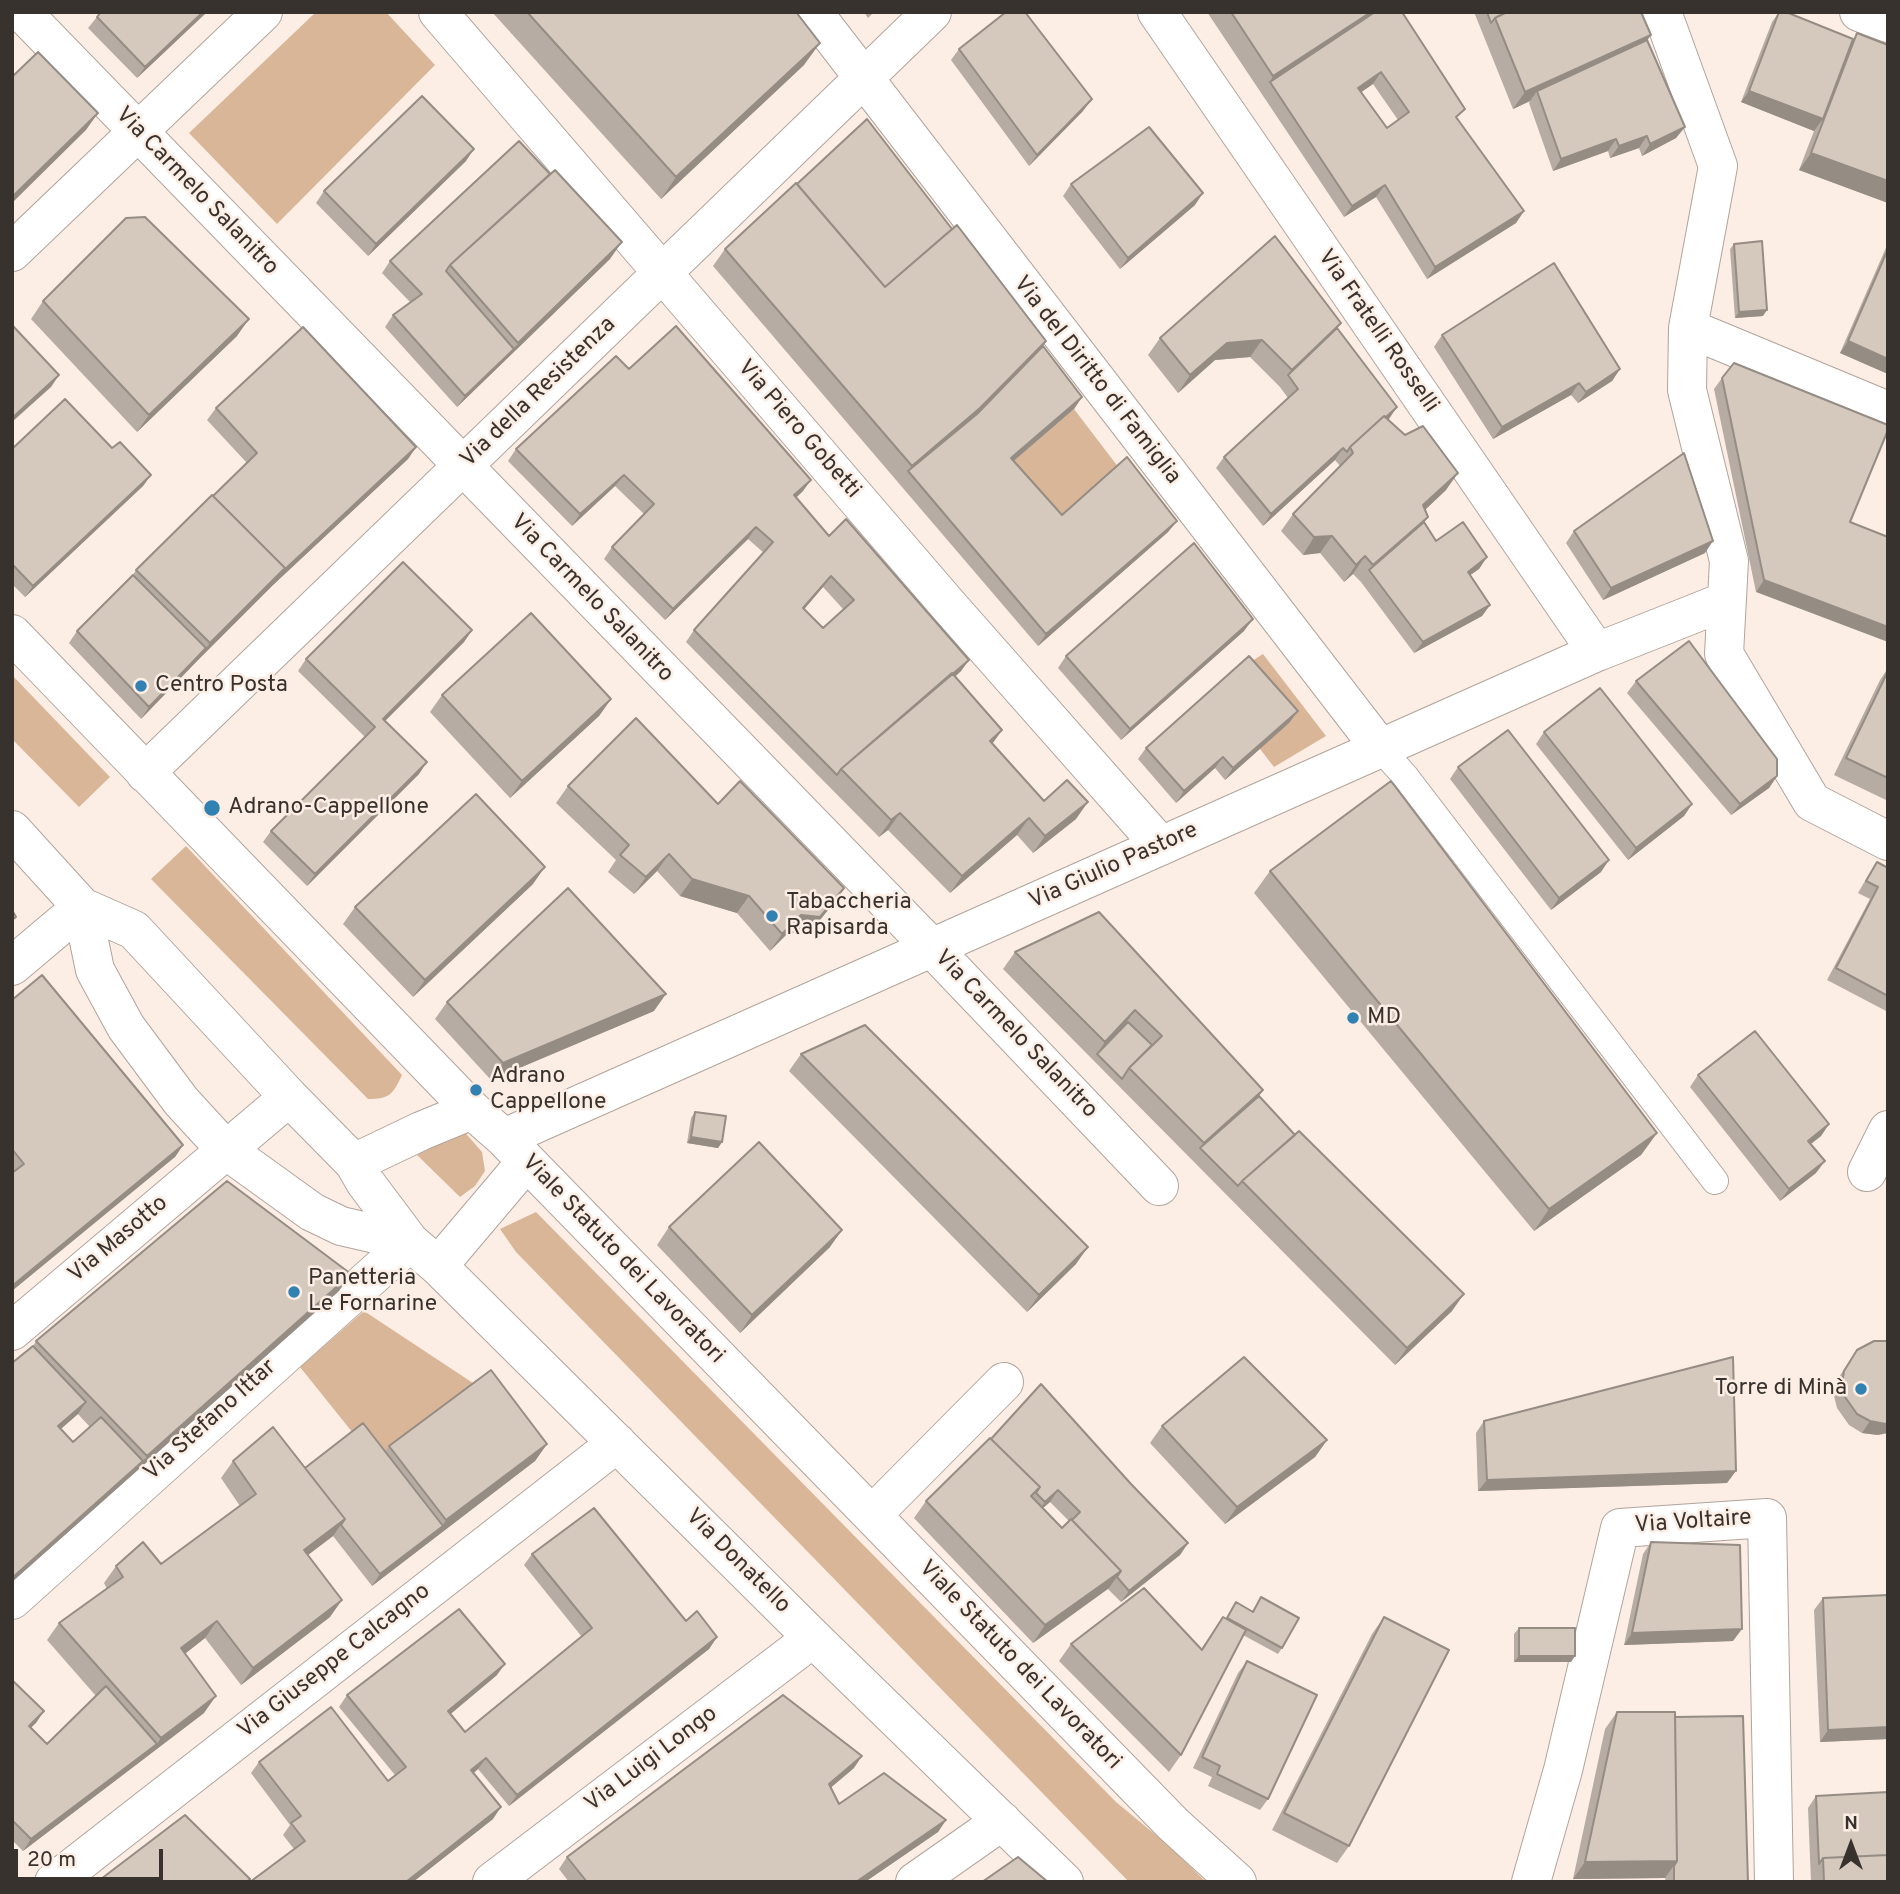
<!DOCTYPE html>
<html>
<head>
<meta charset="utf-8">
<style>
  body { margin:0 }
  #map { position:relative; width:1900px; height:1894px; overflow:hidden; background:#fceee4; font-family:Overpass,sans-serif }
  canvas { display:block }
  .frame { position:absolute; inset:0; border:14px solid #38322e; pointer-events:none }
  .north { position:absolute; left:1816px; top:1810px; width:70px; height:70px; -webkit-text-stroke:5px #fceee4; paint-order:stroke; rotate:0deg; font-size:19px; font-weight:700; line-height:28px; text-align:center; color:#38322e }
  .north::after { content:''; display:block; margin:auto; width:24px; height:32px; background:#38322e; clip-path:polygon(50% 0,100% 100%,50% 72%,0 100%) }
  .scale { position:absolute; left:14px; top:1849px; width:149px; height:32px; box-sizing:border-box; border:4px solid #38322e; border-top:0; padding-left:9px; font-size:21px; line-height:24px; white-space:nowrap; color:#38322e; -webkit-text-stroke:5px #fceee4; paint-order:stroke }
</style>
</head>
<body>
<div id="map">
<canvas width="1900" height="1894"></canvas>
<div class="frame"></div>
<div class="north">N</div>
<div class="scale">20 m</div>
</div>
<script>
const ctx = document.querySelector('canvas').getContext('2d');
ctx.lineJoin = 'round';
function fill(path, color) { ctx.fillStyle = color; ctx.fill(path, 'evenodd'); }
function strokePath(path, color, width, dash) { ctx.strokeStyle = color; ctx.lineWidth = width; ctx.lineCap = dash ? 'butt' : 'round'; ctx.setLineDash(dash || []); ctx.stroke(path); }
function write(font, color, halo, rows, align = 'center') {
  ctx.font = font + ' Overpass,sans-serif'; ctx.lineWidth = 5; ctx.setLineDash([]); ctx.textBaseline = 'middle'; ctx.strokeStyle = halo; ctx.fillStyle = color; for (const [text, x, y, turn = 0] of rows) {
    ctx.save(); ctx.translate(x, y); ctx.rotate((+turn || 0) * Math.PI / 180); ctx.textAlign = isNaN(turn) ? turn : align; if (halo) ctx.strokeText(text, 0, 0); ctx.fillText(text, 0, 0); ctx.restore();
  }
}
fill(new Path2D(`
  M316,12H386L435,65L277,224L189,133Z
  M1074,409L1119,468L1053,527L1003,470Z
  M1263,654L1326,736L1274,767L1260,749L1241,668Z
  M12,675L110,777L79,807L12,739Z
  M186,846L402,1075C393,1094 390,1099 368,1099L151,879Z
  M462,1129L482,1152L485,1171L475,1186L460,1197L417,1155Z
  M536,1212L1116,1802L1168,1845L1206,1882H1129L516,1252L500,1229Z
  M364,1311L479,1387L377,1463L300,1367Z`), '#dab699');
const service = new Path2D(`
  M1380,748L1405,776L1715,1181`);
const minor = new Path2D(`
  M22,12L932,948L1159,1186
  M438,12L949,606L1161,846
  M813,12L1380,748
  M1157,12L1597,652
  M1662,12L1718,166L1688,328L1687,390L1729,561L1724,654L1812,802L1888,841
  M1859,12L1888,23
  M12,252L263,12
  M1688,328L1888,411
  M12,634L472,1110L504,1138L1173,1824L1237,1882
  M145,773L932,12
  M12,830L82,907L134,930L289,1097L354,1163L365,1182L410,1242L438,1266L813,1638L1064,1882
  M82,907L95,970L126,1027L181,1101L226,1150L312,1212L341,1226L410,1242
  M12,966L82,907
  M504,1138L1597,652L1726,601
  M354,1163L421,1131L472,1110
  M1867,1172L1888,1130
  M438,1266L526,1162
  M12,1331L289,1097
  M872,1515L1004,1382
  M12,1600L410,1242
  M54,1882L617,1443
  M492,1882L813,1638
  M915,1882L1002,1821
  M1531,1882L1563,1770L1620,1528L1767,1518L1774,1882`);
strokePath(service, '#b1a49b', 28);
strokePath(minor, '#b1a49b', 40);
strokePath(service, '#fff', 26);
strokePath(minor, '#fff', 38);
fill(new Path2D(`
  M207,12L137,78L88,28L97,17Z
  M492,12H796L804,65L661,199Z
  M864,12H874L868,18Z
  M1207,12H1402L1458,120L1524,211L1516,223L1427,279L1376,197L1344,217ZM1373,84L1398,120L1387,128L1361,92Z
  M1474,12H1641L1647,40L1685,127L1676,138L1642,156L1639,148L1610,158L1608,151L1553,171L1529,103L1530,101L1513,109Z
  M1779,12H1786L1853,39L1857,33L1888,45V203L1799,170L1814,131L1741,102L1772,22Z
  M959,49L1083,111L1029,166L951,60Z
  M466,161L368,256L316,203L324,191Z
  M1071,184L1195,205L1120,269L1063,196Z
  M1888,243V374L1840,353Z
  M1734,244L1763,316L1735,318L1730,249Z
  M725,249L1043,346L1082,397L1074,409L1014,461L1062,515L1177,521L1168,532L1038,646L713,266Z
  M610,259L457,407L385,327L393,315L410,302L382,273L390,261Z
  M43,301L237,336L137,432L31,319Z
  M1341,323L1337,328L1388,419L1446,490L1425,510L1428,517L1424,522L1436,541L1487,557L1479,569L1470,575L1490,605L1482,616L1414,653L1361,582L1353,574L1344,582L1320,553L1303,555L1281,531L1293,514L1340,466L1335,460L1263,526L1216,468L1224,457L1288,398L1280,387L1250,357L1215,360L1178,393L1148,355L1160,338Z
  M1442,335L1620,369L1612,381L1578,403L1571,395L1493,439L1434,347Z
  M629,369L803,491L796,498L829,536L969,660L961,671L955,677L1002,730L992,744L1044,801L1076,819L1033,853L1017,835L950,893L888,830L879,837L686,642L694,630L764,553L748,539L665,620L604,559L612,547L644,514L615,486L572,526L508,461L516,449ZM823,587L843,609L823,628L804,609Z
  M1722,378L1850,522L1756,592L1714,389Z
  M216,408L416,447L408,459L273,585L198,660L141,719L69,643L77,631L133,575L136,570L247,463L207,420Z
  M112,448L151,475L143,486L25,597L12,584V449Z
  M1574,531L1705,553L1603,600L1566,543Z
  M472,630L464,642L385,721L419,774L307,886L263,842L271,831L365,737L298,671L306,659Z
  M1244,631L1121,740L1058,668L1066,656Z
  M1888,668V801L1834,775L1880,680Z
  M1636,681L1777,776L1769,788L1731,815L1627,693Z
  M442,695L611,699L599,716L510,798L430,712Z
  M1298,711L1289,723L1225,780L1215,768L1176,803L1138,759L1146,748Z
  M1544,732L1692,804L1684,816L1628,860L1536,744Z
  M1458,767L1601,872L1551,910L1450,779Z
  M568,786L718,804L832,905L808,935L789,932L770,951L737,913L680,896L657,871L634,894L608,872L616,860L556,803Z
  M1877,862L1888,868V1012L1827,980L1870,899L1858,893L1869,874Z
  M1270,871L1657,1133L1641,1155L1534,1231L1254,893Z
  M533,884L413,997L343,924L355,907Z
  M1099,912L1263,1090L1259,1096L1452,1311L1395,1365L1003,969L1015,952Z
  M12,1000L183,1145L175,1157L13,1172L12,1171Z
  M447,1002L654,1011L491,1080L435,1019Z
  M801,1054L1076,1264L1027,1312L789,1071Z
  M1698,1075L1829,1124L1821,1136L1811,1144L1816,1173L1780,1201L1690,1087Z
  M695,1112L722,1142L718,1148L687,1143L691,1118Z
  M669,1227L830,1247L740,1333L657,1245Z
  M339,1291L12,1582L33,1346L36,1341ZM78,1414L90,1427L73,1442L61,1429Z
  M1857,1350L1878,1435L1862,1433L1849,1425L1837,1408L1834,1396L1835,1383Z
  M1484,1421L1727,1483L1478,1491L1476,1433Z
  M1162,1426L1327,1440L1315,1457L1225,1524L1150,1443Z
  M547,1444L535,1461L372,1586L333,1536L308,1555L330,1617L241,1685L205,1638L185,1654L204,1713L23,1851L12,1840V1680L44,1711L31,1728L47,1744L96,1696L47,1640L59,1623L107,1589L104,1583L116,1566L161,1564L240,1506L221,1478L233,1461L305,1468L385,1452L389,1446Z
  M1131,1484L1188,1543L1180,1555L1121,1602L1108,1589L1033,1643L914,1518L926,1501ZM1050,1502L1069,1521L1062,1528L1043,1508Z
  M1651,1542L1733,1641L1624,1645L1643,1554Z
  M532,1554L686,1621L717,1637L709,1649L509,1806L478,1769L474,1773L493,1819L413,1882H250L294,1849L283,1835L290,1825L251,1773L259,1762L388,1781L395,1775L339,1707L347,1695L497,1675L450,1714L465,1732L582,1637L524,1565Z
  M1261,1597L1282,1648L1278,1654L1243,1635L1181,1755L1169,1772L1059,1661L1071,1644L1201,1649L1223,1617L1226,1619L1236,1602L1252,1612Z
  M1823,1598L1888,1739L1820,1742L1814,1610Z
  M1384,1617L1349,1846L1337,1863L1272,1830L1372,1634Z
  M1519,1628L1571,1662H1514V1634Z
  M1247,1661L1268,1799L1260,1810L1208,1786L1212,1777L1193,1768L1238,1673Z
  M1617,1712L1675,1717L1748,1882H1666L1665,1878L1573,1879L1605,1729Z
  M854,1768L831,1787L839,1804L946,1820L938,1832L865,1882H569L559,1869L567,1857Z
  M1816,1796L1888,1882H1811L1808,1808Z`), '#b7aca3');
fill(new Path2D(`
  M203,12H207L137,78L145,67Z
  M1371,12H1385L1270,82L1273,76Z
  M1651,35L1639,52L1537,91L1530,101L1513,109L1525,92Z
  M820,43L804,65L661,199L676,177Z
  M1381,72L1373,84L1350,100L1358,88Z
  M1749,91L1823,119L1814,131L1741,102Z
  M1092,99L1083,111L1029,166L1037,155Z
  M98,113L86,130L12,203V197Z
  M1685,127L1676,138L1642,156L1650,144Z
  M1647,136L1639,148L1610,158L1619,146Z
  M1616,139L1608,151L1553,171L1561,159Z
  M474,149L466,161L368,256L376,244Z
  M1811,153L1888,181V203L1799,170Z
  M1385,185L1376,197L1344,217L1352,206Z
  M1203,193L1195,205L1120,269L1128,258Z
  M1524,211L1516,223L1427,279L1435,267Z
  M622,242L610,259L457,407L465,396Z
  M1767,310L1763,316L1735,318L1739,312Z
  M249,319L237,336L137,432L149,415Z
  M1341,323L1329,340L1288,375L1292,370Z
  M1262,340L1250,357L1215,360L1178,393L1190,375L1227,343Z
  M1046,341L1034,358L968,425L908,471L912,466Z
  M1848,341L1888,359V374L1840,353Z
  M1620,369L1612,381L1578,403L1586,392Z
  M59,375L51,387L12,422V418Z
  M1579,383L1571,395L1493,439L1502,427Z
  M1082,397L1074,409L1003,470L1011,458Z
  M1397,407L1389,419L1353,452L1351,448Z
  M416,447L408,459L273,585L198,660L141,719L149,707L206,648L210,643L285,568Z
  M1343,448L1335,460L1263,526L1271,514Z
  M1458,473L1446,490L1411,523L1423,505Z
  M151,475L143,486L25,597L33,586Z
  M624,475L615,486L572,526L580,514Z
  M811,480L803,491L785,507L794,495Z
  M1428,517L1416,534L1369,570L1373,565Z
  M1177,521L1168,532L1038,646L1046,634Z
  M756,527L748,539L665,620L673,609Z
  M1332,536L1320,553L1303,555L1314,537Z
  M1713,541L1705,553L1603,600L1611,588Z
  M1365,556L1353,574L1344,582L1356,565Z
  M1487,557L1479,569L1459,583L1468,572Z
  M831,576L823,587L795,620L803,608Z
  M1764,580L1888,627V642L1756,592Z
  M1490,605L1482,616L1414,653L1423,642Z
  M1253,619L1244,631L1121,740L1130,729Z
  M472,630L464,642L375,731L383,719Z
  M969,660L961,671L844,773Z
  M611,699L599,716L510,798L522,781Z
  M1298,711L1289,723L1225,780L1233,768Z
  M1002,730L990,747V741Z
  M1223,757L1215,768L1176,803L1184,791Z
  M427,762L419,774L307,886L315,874Z
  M1777,776L1769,788L1731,815L1740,804Z
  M1088,802L1076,819L1033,853L1045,836Z
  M1692,804L1684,816L1628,860L1636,848Z
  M900,813L888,830L879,837L891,820Z
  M1029,818L1017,835L950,893L962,876Z
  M669,854L657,871L634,894L646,877Z
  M1609,860L1601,872L1551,910L1559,898Z
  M545,867L533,884L413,997L425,980Z
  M692,879L749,896L737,913L680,896Z
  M844,888L832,905L808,935L789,932L770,951L782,934L801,915Z
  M666,994L654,1011L491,1080L503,1063Z
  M1135,1010L1123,1027L1097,1054L1105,1042Z
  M1263,1090L1251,1107L1200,1148L1204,1143Z
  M1829,1124L1821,1136L1800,1152L1808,1141Z
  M1657,1133L1641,1155L1534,1231L1549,1209Z
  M691,1137L722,1142L718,1148L687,1143Z
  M183,1145L175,1157L12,1291V1286Z
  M1825,1161L1816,1173L1780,1201L1789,1189Z
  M842,1230L830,1247L740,1333L752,1315Z
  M1088,1247L1076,1264L1027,1312L1039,1295Z
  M351,1274L339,1291L12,1582V1578Z
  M1464,1294L1452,1311L1395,1365L1407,1348Z
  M86,1402L78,1414L50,1438L58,1426Z
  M1870,1421L1888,1423V1433L1878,1435L1862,1433Z
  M1327,1440L1315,1457L1225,1524L1237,1507Z
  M547,1444L535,1461L372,1586L380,1574L442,1526L446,1520Z
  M1736,1471L1727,1483L1478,1491L1487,1480Z
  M1058,1490L1050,1502L1037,1513L1045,1502Z
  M345,1519L333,1536L292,1567L304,1550Z
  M1188,1543L1180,1555L1121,1602L1129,1591Z
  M1121,1571L1109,1588L1033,1643L1045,1625Z
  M342,1600L330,1617L241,1685L253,1668Z
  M217,1621L205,1638L169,1666L181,1648Z
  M1742,1629L1733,1641L1624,1645L1632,1633Z
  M717,1637L709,1649L509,1806L517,1795Z
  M1519,1656H1575L1571,1662H1514Z
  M505,1664L497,1675L440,1723L448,1711Z
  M216,1696L204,1713L149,1755L161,1738Z
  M44,1711L36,1723L20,1738L29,1726Z
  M1888,1727V1739L1820,1742L1828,1730Z
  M157,1744L149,1755L23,1851L31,1839Z
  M862,1756L854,1768L821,1796L829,1784Z
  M486,1758L478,1769L463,1782L471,1770Z
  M501,1807L493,1819L413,1882H406Z
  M946,1820L938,1832L865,1882H856Z
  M1677,1861L1665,1878L1573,1879L1585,1862Z`), '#958c84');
const building = new Path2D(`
  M101,12H203L145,67L97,17Z
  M527,12H796L820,43L676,177Z
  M1006,12H1025L1092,99L1037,155L959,49Z
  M1231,12H1371L1273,76Z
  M1375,12H1402L1465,109L1456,117L1524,211L1435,267L1385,185L1352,206L1270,82ZM1381,72L1409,112L1387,128L1358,88Z
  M1487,12H1507L1495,18L1491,23Z
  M1507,12H1641L1651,35L1525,92L1495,18Z
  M1779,12H1786L1853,39L1823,119L1749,91Z
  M1857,33L1888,45V181L1811,153Z
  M1647,40L1685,127L1650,144L1647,136L1619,146L1616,139L1561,159L1537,91Z
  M38,52L98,113L12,197V77Z
  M422,96L474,149L376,244L324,191Z
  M867,119L952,229L885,287L797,184Z
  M1149,127L1203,193L1128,258L1071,184Z
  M519,141L550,174L450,265L446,271L514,349L465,396L393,315L422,294L390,261Z
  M555,170L622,242L518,343L450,265Z
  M796,183L885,287L957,225L1046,341L980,408L912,466L725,249Z
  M145,217L249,319L149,415L43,301L126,218Z
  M1275,236L1341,323L1292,370L1262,340L1227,343L1190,375L1160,338Z
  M1762,241L1767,310L1739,312L1734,244Z
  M1888,249V359L1848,341Z
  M1554,263L1620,369L1586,392L1579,383L1502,427L1442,335Z
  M12,325L59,375L12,418Z
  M676,326L811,480L794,495L829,536L846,519L969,660L841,769L837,775L694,630L773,542L756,527L673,609L612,547L654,504L624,475L580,514L516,449L616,356L629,369ZM831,576L854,600L823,628L803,608Z
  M303,327L416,447L281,573L285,568L213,496L257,453L216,408Z
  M1337,328L1397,407L1386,417L1384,416L1350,447L1347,452L1343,448L1271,514L1224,457L1298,389L1288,375Z
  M1043,346L1082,397L1011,458L1062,515L1127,457L1177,521L1046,634L908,471L977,414Z
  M1734,363L1888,425V430L1850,522L1888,537V627L1764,580L1722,378Z
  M65,399L112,448L120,442L151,475L33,586L12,564V449Z
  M1384,416L1405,435L1423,426L1458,473L1423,505L1428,517L1373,565L1365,556L1356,565L1332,536L1314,537L1293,514L1353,453L1350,447Z
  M1684,453L1713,541L1611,588L1574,531Z
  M212,495L285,568L210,643L136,570Z
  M1424,522L1436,541L1463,522L1487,557L1468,572L1490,605L1423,642L1369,570Z
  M1194,543L1253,619L1130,729L1066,656Z
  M403,562L472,630L383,719L427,762L315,874L271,831L375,727L306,659Z
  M133,575L206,648L149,707L77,631Z
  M531,613L611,699L522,781L442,695Z
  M1689,641L1777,759V776L1740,804L1636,681Z
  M1249,656L1298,711L1233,768L1223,757L1184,791L1146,748Z
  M1888,671V778L1846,758Z
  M952,673L1002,730L990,741L1044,801L1067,780L1088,802L1045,836L1029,818L962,876L900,813L891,820L841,769Z
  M1600,688L1692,804L1636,848L1544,732Z
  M636,718L718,804L740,781L844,888L820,917L801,915L782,934L749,896L692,879L669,854L646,877L620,855L629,845L568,786Z
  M1508,730L1609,860L1559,898L1458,767Z
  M1391,781L1657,1133L1549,1209L1270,871Z
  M476,794L545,867L425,980L355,907Z
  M1877,862L1888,868V996L1836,968L1878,887L1866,881Z
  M568,888L666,994L503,1063L447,1002Z
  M12,910L16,917L12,920Z
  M1099,912L1263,1090L1204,1143L1129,1068L1162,1036L1135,1010L1105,1042L1015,952Z
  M42,975L183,1145L12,1286V1173L24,1164L12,1149V1000Z
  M1128,1022L1152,1045L1129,1068L1122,1079L1097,1054Z
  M865,1025L1088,1247L1039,1295L801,1054Z
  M1755,1031L1829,1124L1808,1141L1825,1161L1789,1189L1698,1075Z
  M1259,1096L1295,1135L1242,1181L1238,1186L1200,1148Z
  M695,1112L726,1116L722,1142L691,1137Z
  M1299,1131L1464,1294L1407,1348L1242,1181Z
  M759,1142L842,1230L752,1315L669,1227Z
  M227,1181L351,1274L147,1456L36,1341Z
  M1874,1341H1888V1423L1886,1424L1870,1421L1857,1414L1845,1397L1842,1384L1844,1371L1857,1350Z
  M33,1346L86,1402L58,1426L73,1442L101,1417L143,1461L12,1578V1363Z
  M1244,1357L1327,1440L1237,1507L1162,1426Z
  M1733,1357L1736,1471L1487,1480L1484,1421Z
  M491,1370L547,1444L446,1520L389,1446Z
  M1041,1384L1131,1484L1188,1543L1129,1591L1117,1577L1121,1571L1072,1520L1080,1512L1058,1490L1045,1502L1036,1493L1040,1487L991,1439Z
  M363,1423L443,1526L380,1574L341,1525L345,1519L305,1468Z
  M273,1427L345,1519L304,1550L342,1600L253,1668L217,1621L181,1648L216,1696L161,1738L59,1623L123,1577L116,1566L143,1542L161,1564L256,1494L233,1461Z
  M990,1438L1040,1487L1031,1496L1062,1528L1071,1519L1121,1571L1045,1625L926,1501Z
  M594,1508L686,1621L697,1611L717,1637L517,1795L486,1758L471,1770L501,1807L406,1882H250L305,1841L291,1823L301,1816L259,1762L331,1707L388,1781L406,1767L347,1695L459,1609L505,1664L448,1711L465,1732L592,1628L532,1554Z
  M1651,1542L1740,1545L1742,1629L1632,1633Z
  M1144,1588L1202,1650L1223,1617L1246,1630L1181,1755L1071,1644Z
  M1888,1595V1727L1828,1730L1823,1598Z
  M1261,1597L1299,1618L1282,1648L1227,1618L1236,1602L1253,1612Z
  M1384,1617L1449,1650L1349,1846L1284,1813Z
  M1519,1628H1575V1656H1519Z
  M1247,1661L1317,1695L1268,1799L1217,1774L1220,1766L1202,1757Z
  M12,1680L44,1711L29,1726L47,1744L106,1686L157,1744L31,1839L12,1820Z
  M783,1695L862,1756L829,1784L839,1804L884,1773L946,1820L856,1882H587L567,1857Z
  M1617,1712H1675L1677,1861L1585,1862Z
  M1743,1716L1748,1882H1674V1866L1677,1861L1675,1717Z
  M1888,1792V1855L1823,1858L1819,1864L1816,1796Z
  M185,1815L250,1879L247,1882H97Z
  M1888,1855V1882H1824L1823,1858Z
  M1018,1857L1048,1882H982Z`);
fill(building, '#d5c8bd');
strokePath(building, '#958c84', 2);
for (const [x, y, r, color] of [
  [141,686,7,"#3181b3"],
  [212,808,9,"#3181b3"],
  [772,916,7,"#3181b3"],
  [1353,1018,7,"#3181b3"],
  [476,1090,7,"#3181b3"],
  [294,1292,7,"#3181b3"],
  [1861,1389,7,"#3181b3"]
]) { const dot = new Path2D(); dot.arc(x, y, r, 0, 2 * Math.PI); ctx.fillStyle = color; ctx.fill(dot); strokePath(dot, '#fceee4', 2.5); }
write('23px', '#38322e', '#fceee4', [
  ["Via Carmelo Salanitro",196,192,46],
  ["Via Fratelli Rosselli",1377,332,55],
  ["Via del Diritto di Famiglia",1096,381,52],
  ["Via della Resistenza",539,393,-44],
  ["Via Piero Gobetti",798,430,49],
  ["Via Carmelo Salanitro",591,599,46],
  ["Via Giulio Pastore",1114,867,-24],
  ["Via Carmelo Salanitro",1015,1035,46],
  ["Via Masotto",119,1240,-40],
  ["Viale Statuto dei Lavoratori",622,1260,46],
  ["Via Stefano Ittar",211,1421,-42],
  ["Via Voltaire",1693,1523,-4],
  ["Via Donatello",737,1562,45],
  ["Via Giuseppe Calcagno",335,1662,-38],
  ["Viale Statuto dei Lavoratori",1019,1666,46],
  ["Via Luigi Longo",652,1760,-37]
]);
write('23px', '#38322e', '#fceee4', [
  ["Centro Posta",155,686],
  ["Adrano-Cappellone",228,808],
  ["Tabaccheria",786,903],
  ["Rapisarda",786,929],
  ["MD",1367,1018],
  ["Adrano",490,1077],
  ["Cappellone",490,1103],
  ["Panetteria",308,1279],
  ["Le Fornarine",308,1305],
  ["Torre di Minà",1847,1389,"right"]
], 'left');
</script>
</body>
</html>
